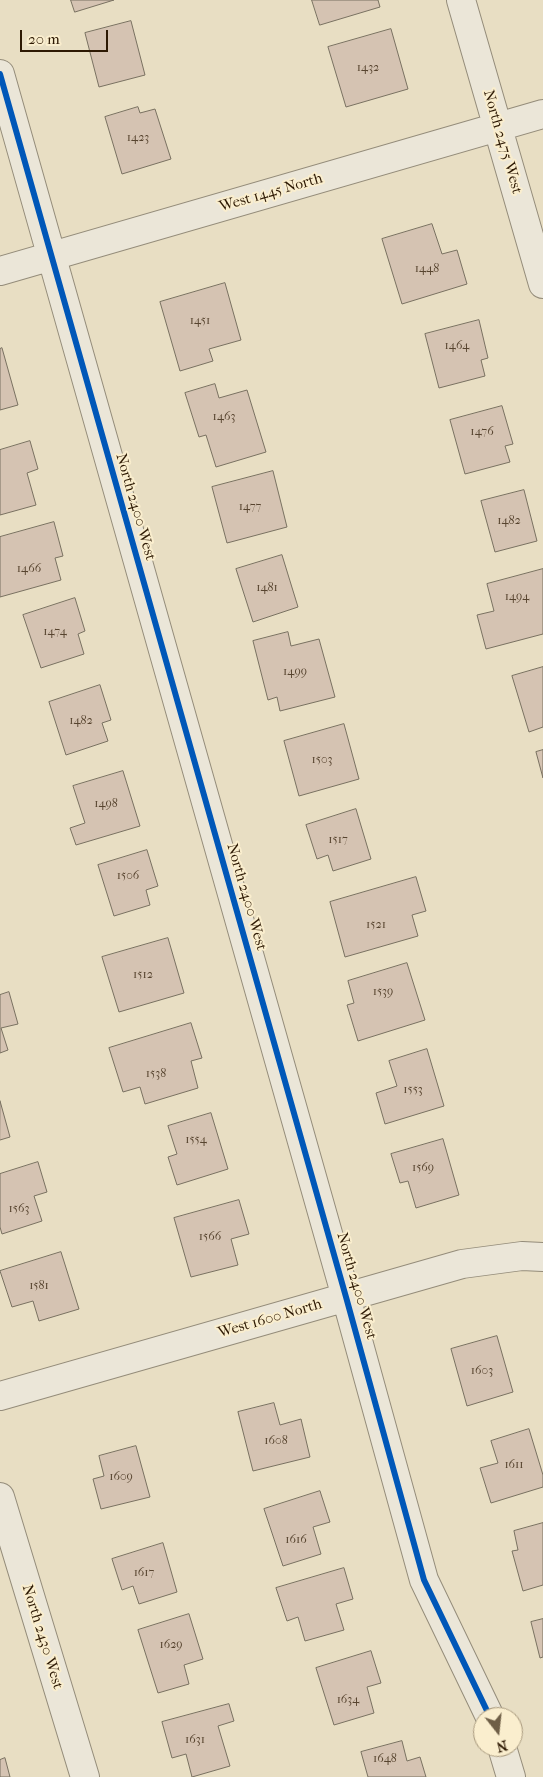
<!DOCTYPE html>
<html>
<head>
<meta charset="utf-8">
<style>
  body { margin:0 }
  #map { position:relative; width:543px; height:1777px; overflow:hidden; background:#e8dec3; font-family:"IM FELL French Canon",serif }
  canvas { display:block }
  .north { position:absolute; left:473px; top:1707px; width:50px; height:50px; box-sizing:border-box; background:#faeece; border:1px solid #a8997d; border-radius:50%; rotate:164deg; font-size:14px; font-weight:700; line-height:20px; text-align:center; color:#2d1903 }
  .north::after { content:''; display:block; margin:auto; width:18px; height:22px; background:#6e5e46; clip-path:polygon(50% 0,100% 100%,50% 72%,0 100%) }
  .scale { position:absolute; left:20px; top:30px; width:88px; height:22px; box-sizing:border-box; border:2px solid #2d1903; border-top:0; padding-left:6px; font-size:15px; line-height:18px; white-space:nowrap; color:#2d1903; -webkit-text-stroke:4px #faeece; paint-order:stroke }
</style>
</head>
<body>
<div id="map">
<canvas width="543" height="1777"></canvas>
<div class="north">N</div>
<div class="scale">20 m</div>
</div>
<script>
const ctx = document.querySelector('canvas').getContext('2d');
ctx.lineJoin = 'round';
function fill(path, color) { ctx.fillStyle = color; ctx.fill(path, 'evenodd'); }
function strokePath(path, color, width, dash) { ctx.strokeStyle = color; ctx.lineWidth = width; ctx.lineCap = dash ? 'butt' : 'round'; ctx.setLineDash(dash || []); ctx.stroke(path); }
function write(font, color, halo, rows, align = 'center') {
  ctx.font = font + ' "IM FELL French Canon",serif'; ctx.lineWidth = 4; ctx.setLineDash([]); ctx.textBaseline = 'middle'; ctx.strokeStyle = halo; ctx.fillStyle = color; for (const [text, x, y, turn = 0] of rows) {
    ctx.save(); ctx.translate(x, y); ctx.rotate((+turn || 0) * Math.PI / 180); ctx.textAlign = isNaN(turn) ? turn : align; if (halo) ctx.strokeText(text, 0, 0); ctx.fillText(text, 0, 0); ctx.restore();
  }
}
const building = new Path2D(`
  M71,0H114L75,12Z
  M312,0H378L380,7L320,25Z
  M131,21L145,75L99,87L85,33Z
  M391,29L408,89L346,107L328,47Z
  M138,107L140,113L155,109L171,159L122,174L105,117Z
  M432,224L442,254L457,250L467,284L402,304L382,239Z
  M225,283L241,340L209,349L213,361L180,371L160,302Z
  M479,320L488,358L481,360L485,376L439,388L425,334Z
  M2,348L18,405L0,410V349Z
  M215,384L219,398L247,390L266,452L216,467L206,435L199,437L185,393Z
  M502,406L513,444L505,446L510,462L465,474L450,420Z
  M30,441L38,469L27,473L36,505L0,515V450Z
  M273,471L287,527L227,543L212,487Z
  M524,490L537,541L495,552L481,501Z
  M54,522L63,556L55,558L61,580L0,597V537Z
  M282,555L298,607L253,622L236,569Z
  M543,569V634L486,649L477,615L494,611L487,584Z
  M75,598L85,631L78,634L84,654L41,668L23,615Z
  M288,632L291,646L319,639L335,697L280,711L277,697L268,700L253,641Z
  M543,667V727L529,732L512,676Z
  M100,685L111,720L102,723L108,741L66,755L49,702Z
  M344,724L359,779L299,796L284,741Z
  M543,750V778L536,752Z
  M123,771L140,826L76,845L70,828L85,823L73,786Z
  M356,809L371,859L333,871L328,855L317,859L306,825Z
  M147,850L158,886L146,890L150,905L114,916L98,865Z
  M416,877L426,911L412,915L418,936L345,957L330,902Z
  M168,938L184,993L119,1012L102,957Z
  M407,963L425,1020L358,1041L347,1005L354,1003L348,981Z
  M9,992L18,1024L1,1028L8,1050L0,1053V995Z
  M191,1023L202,1058L191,1061L198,1088L145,1104L140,1087L123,1092L109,1048Z
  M427,1049L444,1106L385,1124L376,1093L397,1086L389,1061Z
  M0,1101L10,1137L0,1140Z
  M211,1113L228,1169L177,1185L168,1157L177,1154L168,1126Z
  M443,1139L459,1195L416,1208L408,1181L400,1183L391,1154Z
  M38,1162L47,1192L34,1196L42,1221L2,1234L0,1227V1174Z
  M239,1200L249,1234L231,1239L238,1265L191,1277L174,1218Z
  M61,1252L79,1309L39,1321L33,1301L12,1307L0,1271Z
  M497,1336L513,1392L467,1406L451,1349Z
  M274,1403L280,1425L301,1419L310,1457L253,1471L238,1412Z
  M529,1429L543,1475V1487L491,1503L480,1468L498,1463L491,1441Z
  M136,1446L150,1497L101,1509L93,1479L104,1476L99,1456Z
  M320,1491L330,1522L313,1527L321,1554L283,1566L264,1509Z
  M543,1523V1585L523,1591L512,1551L518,1550L514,1531Z
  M163,1543L177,1592L139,1604L133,1586L122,1590L112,1559Z
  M344,1568L353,1599L336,1604L344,1630L305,1641L298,1617L287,1621L276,1588Z
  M189,1614L203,1659L184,1665L189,1684L158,1693L138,1630Z
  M543,1619V1657L540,1658L531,1622Z
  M371,1651L381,1683L367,1687L374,1713L334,1725L316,1668Z
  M229,1704L234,1721L218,1726L230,1766L192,1777L186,1754L172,1758L162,1722Z
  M402,1741L407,1761L420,1757L426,1777H368L361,1752Z
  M5,1758L10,1777H0V1760Z`);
fill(building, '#d5c3b2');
strokePath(building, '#797161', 1);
const street = new Path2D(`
  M461,0L543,284
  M0,74L346,1297L424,1580L490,1717
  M0,271L543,114
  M0,1396L462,1264L522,1256L543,1257
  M0,1497L85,1777
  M502,1747L511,1777`);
strokePath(street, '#948c7a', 30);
strokePath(street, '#ebe6d8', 28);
strokePath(new Path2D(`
  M0,74L346,1297L424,1580L490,1717`), '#0057b8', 6);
write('12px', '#57442f', null, [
  ["1432",368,68],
  ["1423",138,138],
  ["1448",427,269],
  ["1451",200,321],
  ["1464",457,346],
  ["1463",224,417],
  ["1476",482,432],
  ["1477",250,507],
  ["1482",509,521],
  ["1466",29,569],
  ["1481",267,588],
  ["1494",517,597],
  ["1474",55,632],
  ["1499",295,672],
  ["1482",81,721],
  ["1503",322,760],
  ["1498",106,804],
  ["1517",338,840],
  ["1506",128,876],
  ["1521",376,925],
  ["1512",143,975],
  ["1539",383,992],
  ["1538",156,1074],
  ["1553",413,1090],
  ["1554",196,1140],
  ["1569",423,1168],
  ["1563",19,1209],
  ["1566",210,1237],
  ["1581",39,1286],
  ["1603",482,1371],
  ["1608",276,1441],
  ["1611",514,1465],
  ["1609",121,1477],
  ["1616",296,1540],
  ["1617",144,1573],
  ["1629",171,1645],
  ["1634",348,1700],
  ["1631",195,1740],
  ["1648",385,1759]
]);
write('15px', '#2d1903', '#faeece', [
  ["North 2475 West",502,142,74],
  ["West 1445 North",271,193,-16],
  ["North 2400 West",135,507,74],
  ["North 2400 West",246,897,74],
  ["North 2400 West",356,1286,74],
  ["West 1600 North",270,1319,-16],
  ["North 2430 West",42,1637,73]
]);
</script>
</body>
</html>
